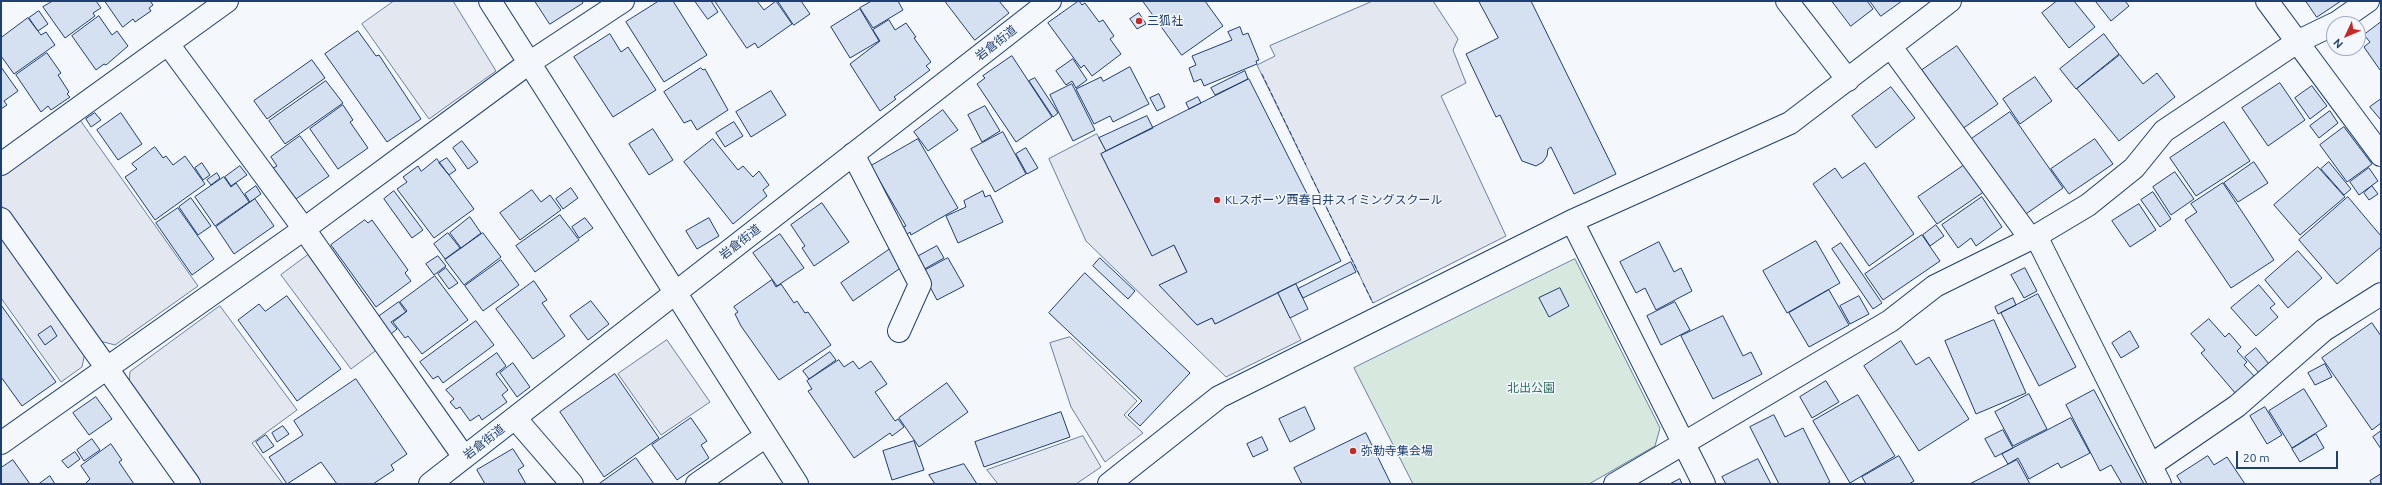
<!DOCTYPE html>
<html>
<head>
<meta charset="utf-8">
<style>
  body { margin:0 }
  #map { position:relative; width:2382px; height:485px; overflow:hidden; background:#f4f7fb; font-family:Ubuntu,sans-serif }
  canvas { display:block }
  .frame { position:absolute; inset:0; border:2px solid #1d3f73; pointer-events:none }
  .north { position:absolute; left:2326px; top:16px; width:40px; height:40px; box-sizing:border-box; background:#f4f7fb; border:1px solid #9eadc5; border-radius:50%; rotate:226deg; font-size:11px; font-weight:700; line-height:16px; text-align:center; color:#1d3f73 }
  .north::after { content:''; display:block; margin:auto; width:14px; height:18px; background:#c62828; clip-path:polygon(50% 0,100% 100%,50% 72%,0 100%) }
  .scale { position:absolute; left:2236px; top:451px; width:102px; height:18px; box-sizing:border-box; border:2px solid #1d3f73; border-top:0; padding-left:5px; font-size:12px; line-height:14px; white-space:nowrap; color:#1d3f73; -webkit-text-stroke:3px #f4f7fb; paint-order:stroke }
</style>
</head>
<body>
<div id="map">
<canvas width="2382" height="485"></canvas>
<div class="frame"></div>
<div class="north">N</div>
<div class="scale">20 m</div>
</div>
<script>
const ctx = document.querySelector('canvas').getContext('2d');
ctx.lineJoin = 'round';
function fill(path, color) { ctx.fillStyle = color; ctx.fill(path, 'evenodd'); }
function strokePath(path, color, width, dash) { ctx.strokeStyle = color; ctx.lineWidth = width; ctx.lineCap = dash ? 'butt' : 'round'; ctx.setLineDash(dash || []); ctx.stroke(path); }
function write(font, color, halo, rows, align = 'center') {
  ctx.font = font + ' Ubuntu,"Noto Sans JP",sans-serif'; ctx.lineWidth = 3; ctx.setLineDash([]); ctx.textBaseline = 'middle'; ctx.strokeStyle = halo; ctx.fillStyle = color; for (const [text, x, y, turn = 0] of rows) {
    ctx.save(); ctx.translate(x, y); ctx.rotate((+turn || 0) * Math.PI / 180); ctx.textAlign = isNaN(turn) ? turn : align; if (halo) ctx.strokeText(text, 0, 0); ctx.fillText(text, 0, 0); ctx.restore();
  }
}
const green = new Path2D(`
  M1575,259L1660,428L1655,446L1589,484H1413L1354,368Z`);
fill(green, '#d7e8df');
strokePath(green, '#687fa3', 1);
const parking = new Path2D(`
  M394,1H453L496,71L429,119L362,24Z
  M1373,1H1433L1458,39L1453,50L1466,83L1441,96L1506,236L1373,303L1257,65L1275,56L1270,46Z
  M80,120L198,286L115,345L96,340L1,205V176Z
  M1097,134L1106,151L1101,154L1152,255L1174,245L1187,272L1160,285L1197,325L1212,318L1215,324L1278,293L1301,340L1226,377L1086,241L1049,159Z
  M1,234L85,352L82,367L61,382L1,298Z
  M308,255L378,349L351,369L281,275Z
  M220,306L297,410L252,443L283,484H201L129,386L130,372Z
  M1070,337L1137,401L1124,415L1143,433L1105,462L1071,407L1050,343Z
  M667,340L710,402L661,435L618,374Z
  M1083,436L1101,467L1076,484H998L987,470Z`);
fill(parking, '#e3e8f0');
strokePath(parking, '#687fa3', 1);
const building = new Path2D(`
  M53,1H96L101,8L93,13L95,16L65,38L43,7Z
  M105,1H150L153,5L149,8L151,11L135,22L133,19L123,27Z
  M535,1H582L583,3L550,24Z
  M659,1H673L707,55L664,82L626,22Z
  M695,1H711L718,12L708,19Z
  M715,1H757L764,10L776,1L792,24L758,48L755,43L747,48Z
  M778,1H801L810,14L794,25Z
  M872,1H898L903,10L873,28L860,8Z
  M945,1H999L1009,13L975,40Z
  M1079,1L1082,5L1085,3L1099,22L1103,20L1114,36L1110,39L1121,54L1092,76L1084,65L1081,68L1048,23Z
  M1143,1H1205L1223,26L1182,55Z
  M1479,1H1531L1616,174L1574,194L1551,147L1548,149L1547,156L1543,162L1536,166L1522,161L1500,115L1496,117L1466,54L1498,38Z
  M1832,1H1867L1873,9L1851,26Z
  M1870,1H1902L1881,16Z
  M2057,1H2074L2095,27L2069,48L2042,13Z
  M2098,1H2125L2129,6L2111,21L2096,2Z
  M2306,1H2341L2317,17Z
  M860,9L879,41L850,58L831,27Z
  M39,11L48,24L38,31L29,18Z
  M1139,13L1146,24L1137,29L1130,19Z
  M99,16L112,35L117,31L128,46L106,65L104,64L96,70L72,36Z
  M28,18L41,35L46,32L55,45L14,74L1,56V38Z
  M889,20L895,30L906,23L916,37L914,38L931,62L926,66L930,70L894,97L896,99L880,111L850,64L880,41L873,30Z
  M2381,22V69L2380,70L2364,47L2370,42L2364,35Z
  M1240,27L1243,35L1248,33L1259,60L1256,61L1257,64L1204,86L1201,79L1194,82L1189,68L1196,65L1192,56L1232,40L1228,32Z
  M358,31L376,56L379,55L421,119L387,142L325,54Z
  M610,34L621,52L628,47L656,90L613,117L574,57Z
  M2104,34L2119,54L2076,89L2060,69Z
  M1957,46L1998,104L1962,129L1922,70Z
  M47,53L61,73L58,75L69,92L67,94L70,97L51,110L48,106L41,112L16,75Z
  M2120,55L2143,84L2157,73L2175,97L2119,141L2077,89Z
  M1012,56L1052,117L1016,142L977,84L985,78L983,76Z
  M1073,59L1087,80L1076,88L1072,81L1066,85L1056,71Z
  M312,60L325,78L267,119L254,101Z
  M1,67L18,91L4,101L7,105L1,109Z
  M1130,67L1149,104L1113,122L1110,116L1094,124L1076,89L1101,77L1103,81Z
  M701,68L703,70L705,69L728,110L697,130L691,120L684,123L664,92Z
  M1245,71L1248,79L1215,95L1211,88Z
  M2035,77L2052,101L2020,124L2003,99Z
  M1035,78L1058,113L1053,117L1029,81Z
  M1249,79L1341,261L1215,324L1212,318L1197,325L1159,285L1187,272L1174,245L1152,256L1101,154Z
  M326,81L343,103L285,144L269,121Z
  M2280,83L2305,120L2268,146L2242,108Z
  M1072,84L1095,130L1073,141L1050,95Z
  M2312,86L2327,106L2310,119L2295,98Z
  M1891,87L1915,118L1876,148L1852,116Z
  M771,91L786,115L751,137L736,112Z
  M1159,94L1165,107L1157,111L1150,98Z
  M1198,97L1201,103L1189,109L1186,103Z
  M2381,99V118L2380,119L2370,107Z
  M343,105L353,120L350,122L368,148L338,169L310,129Z
  M985,106L1000,131L982,142L968,115Z
  M943,110L958,130L928,151L914,132Z
  M2330,111L2338,123L2319,138L2310,126Z
  M2010,112L2063,188L2023,216L1970,140Z
  M95,113L101,120L91,127L86,119Z
  M121,113L142,144L118,160L97,130Z
  M1147,116L1153,128L1106,151L1099,138Z
  M734,122L743,136L725,147L716,133Z
  M2224,122L2250,161L2196,196L2170,158Z
  M2344,127L2372,164L2347,182L2320,145Z
  M653,129L673,160L649,175L629,144Z
  M1003,132L1026,174L995,192L971,149Z
  M300,136L329,176L296,199L273,168L277,166L271,157Z
  M713,139L738,170L743,166L753,177L759,171L769,185L763,190L767,196L733,224L684,162Z
  M918,139L958,208L911,235L910,232L906,235L901,228L906,226L871,166Z
  M2095,139L2113,164L2069,194L2051,169Z
  M462,141L478,162L468,169L453,148Z
  M155,147L163,158L166,156L173,165L185,156L205,184L155,220L125,177L137,169L132,164Z
  M1026,148L1038,168L1027,174L1016,154Z
  M447,158L456,170L449,175L439,163Z
  M437,159L474,209L434,238L397,189L407,182L403,177L418,166L421,171Z
  M2254,162L2268,183L2238,202L2224,183Z
  M2329,162L2351,189L2344,195L2321,169Z
  M202,163L210,175L203,180L195,168Z
  M1865,163L1914,234L1869,266L1813,184L1835,168L1842,178Z
  M1966,164L1985,191L1937,224L1918,197Z
  M240,166L247,175L231,186L225,177Z
  M2318,167L2345,197L2300,235L2274,205Z
  M2369,168L2378,181L2359,195L2350,182Z
  M2175,172L2194,199L2171,215L2153,187Z
  M217,173L220,178L211,185L207,180Z
  M224,177L231,187L236,183L249,202L215,226L195,197Z
  M2223,183L2274,260L2231,288L2185,220L2197,212L2191,204Z
  M256,186L261,194L250,202L245,194Z
  M2372,186L2378,194L2369,200L2364,193Z
  M571,188L578,198L563,209L556,199Z
  M532,190L541,202L550,195L561,210L520,240L500,213Z
  M394,191L423,230L412,238L384,199Z
  M983,191L985,197L990,195L1003,222L958,243L946,216L966,207L964,201Z
  M2153,192L2171,219L2160,227L2141,200Z
  M1982,197L2002,227L1976,246L1971,238L1958,248L1942,225Z
  M2348,197L2381,236V247L2337,284L2299,240Z
  M191,198L211,226L198,235L179,207Z
  M255,199L274,226L234,254L216,227Z
  M822,203L849,242L814,266L802,248L805,246L791,225Z
  M2139,204L2156,230L2130,247L2112,221Z
  M178,208L214,259L192,275L156,223Z
  M560,215L579,240L535,272L516,246Z
  M470,217L481,233L461,248L450,233Z
  M585,218L593,228L579,238L572,227Z
  M709,218L719,236L697,249L686,231Z
  M365,220L368,223L372,220L408,270L405,273L411,281L376,307L331,245Z
  M1936,225L1944,236L1930,246L1923,235Z
  M448,233L460,248L445,259L434,244Z
  M483,233L501,257L464,285L445,260Z
  M780,234L804,268L777,286L753,253Z
  M1922,235L1940,261L1883,300L1865,274Z
  M1816,241L1840,283L1787,313L1763,271Z
  M1659,242L1674,272L1681,268L1692,291L1656,310L1645,288L1636,293L1620,262Z
  M1841,243L1882,303L1873,309L1832,249Z
  M937,246L944,258L921,271L915,258Z
  M890,249L902,267L853,301L841,283Z
  M2298,251L2322,278L2288,308L2265,280Z
  M438,256L446,266L434,275L426,264Z
  M948,258L964,286L937,300L922,272Z
  M1100,258L1135,291L1128,299L1093,266Z
  M501,260L519,285L483,311L465,286Z
  M1351,262L1356,272L1303,298L1298,289Z
  M446,268L458,283L449,289L438,274Z
  M2025,268L2037,291L2024,298L2011,275Z
  M1085,273L1190,373L1140,426L1128,415L1142,401L1049,313Z
  M435,276L468,320L422,354L408,336L405,338L393,322L407,311L400,302Z
  M772,280L776,287L781,284L794,303L797,301L805,313L808,312L831,345L779,380L741,326L735,314L738,312L734,307Z
  M534,281L547,300L542,303L565,336L533,359L496,309Z
  M1296,284L1308,309L1290,318L1278,293Z
  M2259,285L2275,304L2270,308L2278,317L2256,336L2231,308Z
  M1560,288L1569,306L1549,317L1539,298Z
  M1829,290L1849,325L1809,347L1789,313Z
  M2038,294L2076,367L2039,386L2001,313Z
  M287,296L341,369L297,401L238,320L259,304L265,311Z
  M1859,296L1869,314L1850,324L1840,306Z
  M2013,298L2016,305L1998,314L1995,307Z
  M591,301L609,324L588,340L570,316Z
  M399,302L406,312L391,322L397,329L391,334L378,317Z
  M1675,302L1690,330L1661,345L1647,316Z
  M1,305L56,382L22,406L1,377Z
  M1723,316L1743,356L1751,352L1762,374L1713,399L1681,336Z
  M2209,319L2225,337L2229,333L2241,347L2237,351L2247,362L2244,365L2255,377L2236,394L2201,353L2205,350L2191,334Z
  M1994,320L2026,393L1976,414L1945,341Z
  M476,321L494,345L443,383L438,376L433,379L420,362Z
  M2372,323L2381,336V423L2372,430L2322,358Z
  M51,326L57,336L45,345L38,335Z
  M2130,331L2139,347L2121,358L2112,343Z
  M1901,341L1916,365L1929,357L1969,419L1919,451L1864,366Z
  M2256,348L2269,364L2259,373L2245,357Z
  M830,352L836,360L809,379L803,371Z
  M497,353L506,366L496,374L508,390L502,395L507,402L482,420L479,415L470,421L460,407L456,409L450,402L454,399L446,390Z
  M839,360L844,367L853,361L859,369L871,361L887,384L875,392L895,421L898,419L904,427L892,436L890,433L854,458L808,391L812,389L807,381Z
  M513,363L530,387L517,397L500,373Z
  M2325,364L2332,377L2315,385L2308,373Z
  M615,374L659,438L604,477L560,412Z
  M356,379L407,454L391,465L394,470L373,484H337L321,462L287,484L269,457L303,435L294,421Z
  M1826,381L1839,402L1812,418L1800,397Z
  M947,383L968,412L919,447L899,418Z
  M2304,389L2327,426L2292,448L2269,411Z
  M2094,390L2144,484H2122L2111,465L2100,471L2066,405Z
  M2029,394L2047,429L2013,446L1995,412Z
  M1858,395L1895,456L1850,483L1813,421Z
  M96,397L112,419L89,435L73,413Z
  M1305,407L1315,429L1290,442L1279,419Z
  M2265,407L2282,435L2267,444L2250,416Z
  M1061,412L1070,437L984,467L975,442Z
  M1774,415L1785,437L1803,428L1830,482L1826,484H1779L1750,427Z
  M691,418L707,441L701,445L709,458L677,480L652,445Z
  M2071,418L2090,453L2061,468L2058,463L2029,479L2018,458L2008,464L2002,454Z
  M283,426L289,434L277,442L272,433Z
  M2003,430L2013,448L1995,457L1985,439Z
  M2381,431V449L2373,437Z
  M1366,433L1391,484H1302L1294,468Z
  M2316,434L2324,448L2300,462L2292,449Z
  M266,435L274,446L263,453L256,442Z
  M1262,437L1268,450L1253,457L1247,444Z
  M92,439L100,450L84,461L77,450Z
  M914,441L924,470L892,480L883,451Z
  M111,444L122,460L119,462L134,484H85L90,479L81,466Z
  M513,449L524,466L518,470L526,484H485L477,470Z
  M75,452L80,459L68,468L62,461Z
  M1899,456L1914,481L1909,484H1866L1862,477Z
  M2208,456L2214,465L2227,457L2245,484H2182L2177,476Z
  M636,458L654,484H599Z
  M1758,459L1771,484H1726L1722,477Z
  M13,460L30,484H1V468Z
  M2017,460L2030,484H1970Z
  M964,464L977,484H935L929,475Z
  M2381,474V484H2372L2370,481Z
  M50,476L55,484H39Z
  M1680,479L1682,484H1670Z`);
fill(building, '#d5e0f0');
strokePath(building, '#1d3f73', 1);
const minor = new Path2D(`
  M490,1L797,484
  M1787,1L1848,80
  M2267,1L2381,155
  M2335,24L2368,1
  M168,44L304,229L464,457
  M1891,47L2030,238
  M853,154L920,284L899,331
  M1,164L227,1
  M1,219L189,484
  M1572,221L1704,484
  M2036,236L2160,484
  M515,418L572,484
  M1,443L304,229L529,63L623,1
  M2151,465L2237,406L2324,330L2381,294
  M430,484L1050,1
  M697,484L766,436
  M1109,484L1219,397L1572,221L1790,123L1950,1
  M1615,484L1890,321L1935,286L2036,236L2088,205L2134,168L2164,131L2297,42L2334,24`);
strokePath(minor, '#1d3f73', 24);
strokePath(minor, '#f4f7fb', 22);
strokePath(new Path2D(`
  M1262,74L1306,165
  M1311,176L1360,276
  M1363,283L1373,303`), '#1d3f73', 1, [5, 2]);
for (const [x, y, r, color] of [
  [1139,21,4,"#c62828"],
  [1217,200,4,"#c62828"],
  [1353,451,4,"#c62828"]
]) { const dot = new Path2D(); dot.arc(x, y, r, 0, 2 * Math.PI); ctx.fillStyle = color; ctx.fill(dot); strokePath(dot, '#f4f7fb', 1.5); }
write('12px', '#1d3f73', '#f4f7fb', [
  ["三狐社",1147,21],
  ["KLスポーツ西春日井スイミングスクール",1225,200],
  ["弥勒寺集会場",1361,451]
], 'left');
write('12px', '#1d3f73', '#f4f7fb', [
  ["岩倉街道",996,43,-38],
  ["岩倉街道",740,242,-38],
  ["岩倉街道",484,442,-38]
]);
write('12px', '#2c6c60', '#f4f7fb', [
  ["北出公園",1531,388]
]);
</script>
</body>
</html>
